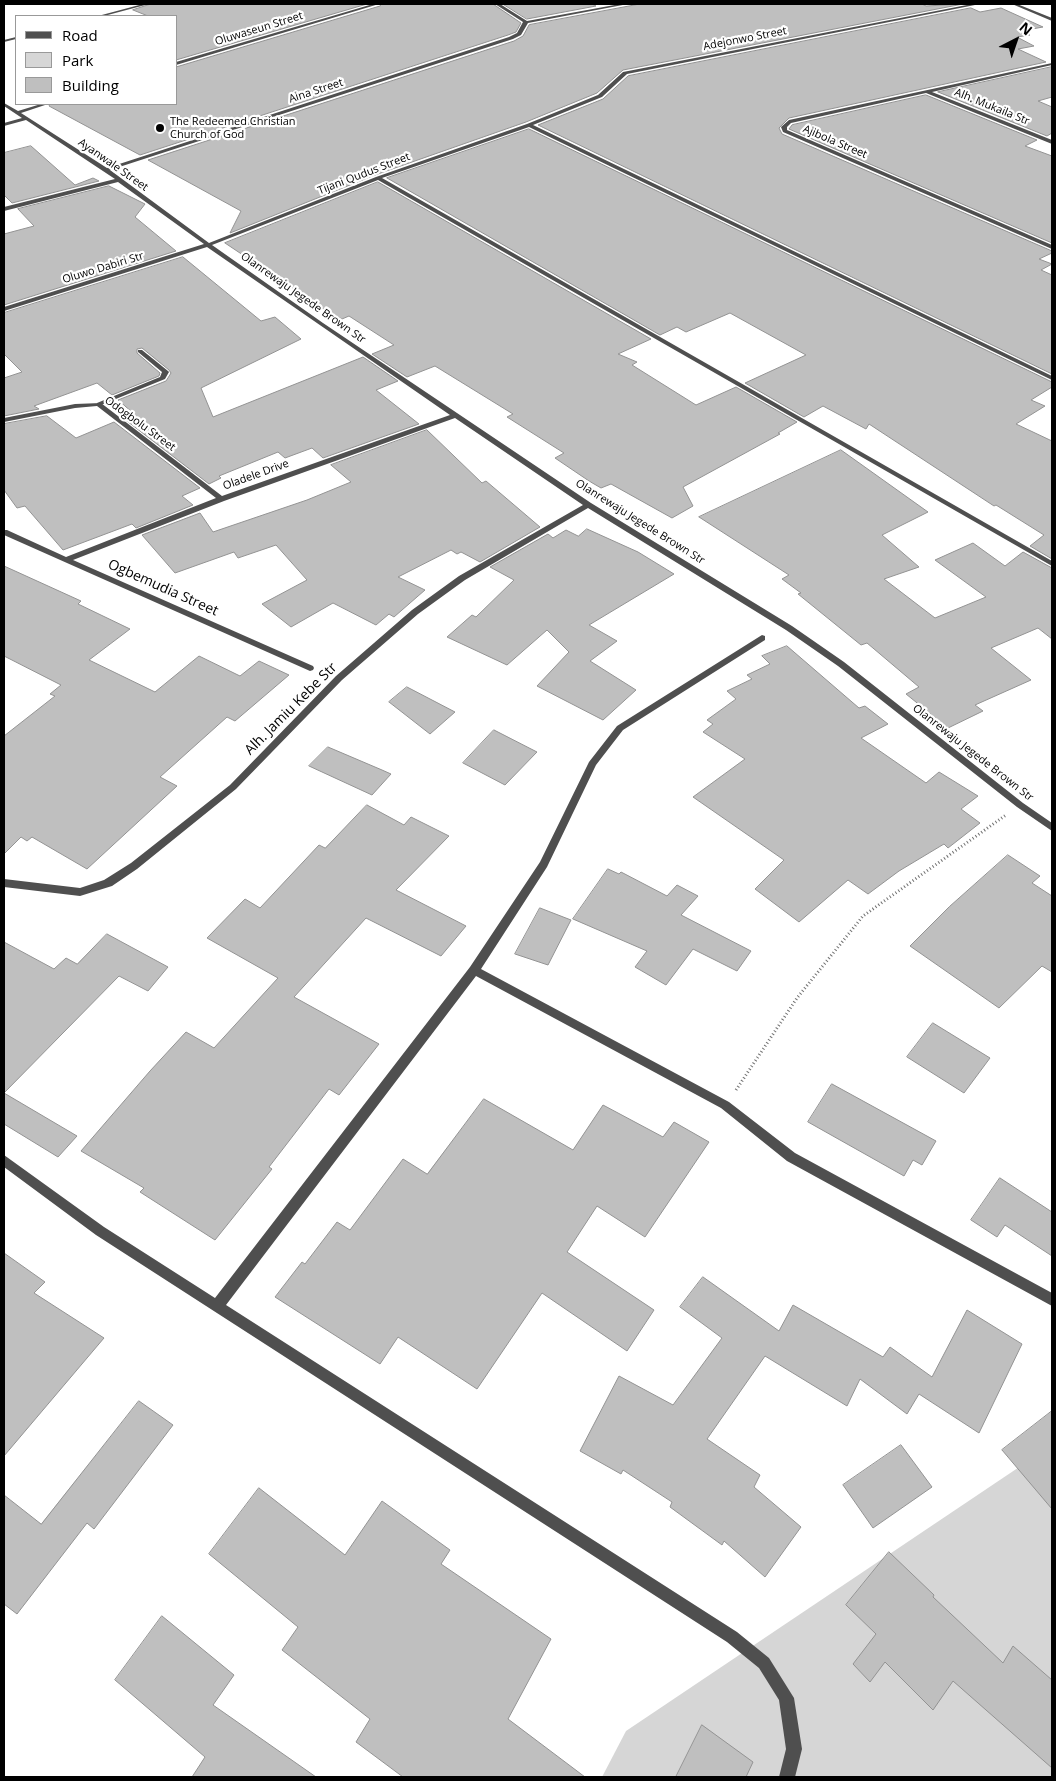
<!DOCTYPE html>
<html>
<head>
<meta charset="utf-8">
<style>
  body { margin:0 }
  #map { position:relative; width:1056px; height:1781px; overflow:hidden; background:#fff; font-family:"Open Sans",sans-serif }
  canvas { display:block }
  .frame { position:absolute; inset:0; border:5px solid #000; pointer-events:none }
  .legend { position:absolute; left:15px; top:15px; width:162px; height:90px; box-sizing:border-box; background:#fff; border:1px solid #999; margin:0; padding:6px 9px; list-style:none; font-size:15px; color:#000 }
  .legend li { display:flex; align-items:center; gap:10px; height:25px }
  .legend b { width:25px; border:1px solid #999 }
  .north { position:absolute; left:991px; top:15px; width:50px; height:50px; -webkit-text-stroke:4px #fff; paint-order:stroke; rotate:41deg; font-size:14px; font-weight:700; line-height:20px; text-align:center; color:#000 }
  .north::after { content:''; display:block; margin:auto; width:18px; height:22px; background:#000; clip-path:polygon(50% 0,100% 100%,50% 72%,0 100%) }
</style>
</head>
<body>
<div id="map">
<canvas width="1056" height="1781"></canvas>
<div class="frame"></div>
<ul class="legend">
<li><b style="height:6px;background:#4f4f4f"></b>Road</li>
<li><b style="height:14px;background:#d6d6d6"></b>Park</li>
<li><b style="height:14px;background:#bfbfbf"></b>Building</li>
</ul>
<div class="north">N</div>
</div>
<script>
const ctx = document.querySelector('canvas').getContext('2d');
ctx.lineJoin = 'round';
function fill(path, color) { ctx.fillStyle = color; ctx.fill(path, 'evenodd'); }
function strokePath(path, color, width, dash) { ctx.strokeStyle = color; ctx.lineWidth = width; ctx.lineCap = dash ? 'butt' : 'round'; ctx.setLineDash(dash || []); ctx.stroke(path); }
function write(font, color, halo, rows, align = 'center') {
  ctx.font = font + ' "Open Sans",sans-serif'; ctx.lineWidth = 4.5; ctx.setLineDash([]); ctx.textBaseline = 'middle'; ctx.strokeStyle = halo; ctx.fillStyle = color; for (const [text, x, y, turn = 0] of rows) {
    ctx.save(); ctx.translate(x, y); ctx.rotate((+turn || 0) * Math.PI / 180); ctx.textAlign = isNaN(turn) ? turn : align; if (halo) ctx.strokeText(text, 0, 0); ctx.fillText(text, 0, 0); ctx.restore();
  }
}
fill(new Path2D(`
  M1052,1445V1777H602L626,1731Z`), '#d6d6d6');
const building = new Path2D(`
  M151,4H367L176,60V16H148L133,10Z
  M381,4H493L521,23L516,32L508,35L140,155L49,106L50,104H176V67L380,6Z
  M503,4H592L596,6L527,19Z
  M640,4H922L926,6L963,4L623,70L597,93L526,122L375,175L230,233L241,211L148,160L514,41L523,36L529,25Z
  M971,8L980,12L1001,8L1043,27L1021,31L1030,35L1017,37L1034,46L1018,49L1046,62L789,118L779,128L782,134L1052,251V253L1039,259L1052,264L1041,270L1052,275V374L538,125L603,99L628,76Z
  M1052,67V97L1038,101L1052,107V133L1047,136L938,92Z
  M926,95L1037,140L1025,146L1052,156V243L789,129L792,125Z
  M529,129L1052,382V387L1031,400L1045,406L1016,424L1052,441V559L1030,546L1044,535L996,505L994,506L869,424L866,429L823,406L804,417L745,383L806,355L730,313L686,332L677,327L660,335L387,178Z
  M31,146L75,185L93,178L99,181L12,203L4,195V153Z
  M378,182L651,339L618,354L637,362L632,365L696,405L736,387L797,422L778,433L780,434L683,487L693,506L672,518L611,484L601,488L589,481L555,458L564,453L507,417L513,414L435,366L407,377L372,354L394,345L349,316L342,319L328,312L225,243Z
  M109,186L145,204L135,217L176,251L4,305V234L34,226L18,209Z
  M183,257L261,321L275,317L301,339L201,388L213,417L363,357L398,381L376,390L419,424L323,458L312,448L285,458L278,452L219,476L221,478L209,484L123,418L133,413L118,400L166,381L171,373L169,370L142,348L137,349V353L160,373L159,376L112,395L97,383L34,406L39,409L4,416V378L22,372L4,354V313Z
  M47,416L76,438L114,422L200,488L182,496L193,505L136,528L132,524L63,550L25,506L17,508L4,490V424Z
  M427,430L482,483L486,481L540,527L480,562L461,552L457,554L451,550L398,577L425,590L394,617L389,614L376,625L333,603L291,627L262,604L307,580L276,545L238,558L234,552L175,573L142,535L200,513L213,532L307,500L351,482L331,465Z
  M841,450L928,512L882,535L919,567L884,579L935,618L986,597L935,560L973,543L1005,566L1023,552L1052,568V639L1038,628L991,648L1031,680L975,705L983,711L948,728L906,694L919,687L867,643L861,645L798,594L801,593L782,579L789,575L699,517Z
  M587,529L638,552L674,574L589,625L617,641L590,661L636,690L603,720L537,686L569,652L547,630L507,665L447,637L472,615L476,617L514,580L490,567L548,534L553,538L566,530L578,536Z
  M4,566L81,601L78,604L130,629L89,660L155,692L199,656L240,676L259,661L289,675L235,721L227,717L160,777L177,786L87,869L32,837L27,841L21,837L4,854V736L55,696L50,694L61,685L4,656Z
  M787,646L859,708L865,706L888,724L861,738L926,783L939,772L978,796L961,809L980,823L948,848L944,844L899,871L868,894L848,880L799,922L755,889L784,860L693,797L745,759L703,732L713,724L707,720L736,699L727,691L752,679L747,675L770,664L762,656Z
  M407,687L455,712L430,734L389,702Z
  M494,730L537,752L505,785L463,763Z
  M328,747L382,770L391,774L372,795L309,766Z
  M367,805L404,825L411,817L449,836L396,890L466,926L441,956L366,918L294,997L379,1044L339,1095L329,1089L269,1167L272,1169L215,1240L140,1192L144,1188L81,1151L150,1071L186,1032L214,1048L278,978L207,938L245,899L260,908L319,845L325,848Z
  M1008,855L1040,876L1032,883L1052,896V972L1042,966L999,1008L910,946L949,907Z
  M608,869L619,874L621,872L667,896L677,885L698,896L681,915L751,951L737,971L693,949L666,985L635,967L647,951L573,919Z
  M540,908L571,920L548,965L515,954Z
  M107,934L168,967L148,991L119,976L4,1093L77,1136L58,1157L4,1124V942L54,969L66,958L77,964Z
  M933,1023L990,1058L964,1093L907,1057Z
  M832,1084L936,1141L922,1165L913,1160L904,1176L808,1122Z
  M484,1099L573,1150L603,1105L663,1137L674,1122L709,1142L645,1237L597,1206L567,1252L654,1310L627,1351L542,1293L477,1389L398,1337L380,1364L275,1297L302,1262L305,1264L337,1222L350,1230L403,1159L427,1174Z
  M1000,1178L1052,1212V1256L1005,1225L997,1237L971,1220Z
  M4,1253L45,1282L34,1293L104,1338L4,1456Z
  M703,1277L779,1331L793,1305L883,1357L890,1347L932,1377L967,1310L1022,1344L979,1433L919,1394L907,1414L860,1379L847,1406L765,1356L707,1439L760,1475L754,1487L801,1527L765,1577L724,1541L722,1545L670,1507L672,1502L623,1470L621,1474L580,1451L619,1376L673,1405L722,1338L680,1307Z
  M139,1401L173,1425L94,1529L87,1523L17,1614L4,1604V1495L41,1524Z
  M1052,1411V1509L1002,1450Z
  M901,1445L932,1487L873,1528L843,1485Z
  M259,1488L345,1555L382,1501L450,1550L441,1564L551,1639L508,1719L585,1777H403L356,1742L370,1719L282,1650L298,1627L209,1554Z
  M889,1552L934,1595L933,1597L1003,1663L1013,1646L1052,1680V1768L953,1681L933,1710L885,1662L870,1682L853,1664L876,1634L846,1605Z
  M162,1616L234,1675L213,1705L316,1777H192L205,1757L115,1680Z
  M702,1725L753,1762L746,1777H676Z`);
fill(building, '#bfbfbf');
strokePath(building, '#939393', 1);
strokePath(new Path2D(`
  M736,1090L797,998L863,916L1006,815`), '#717171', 3, [1, 2.5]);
fill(new Path2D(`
  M138,350H142L168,371L169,372L165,379L101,405H97V403L160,377L162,372L138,352Z`), '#4f4f4f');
fill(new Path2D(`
  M143,4H149L104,16H98Z
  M373,4H379L176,65V62Z
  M495,4H500L527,21L620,4H628L528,23L521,35L513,39L110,170L209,243L376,177L527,124L598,95L623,72L972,4H980L627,74L602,97L533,125L1052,376V380L529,127L382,178L1052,561V566L378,180L212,245L323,323L591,503L792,626L844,662L1023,803L1052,823V831L1017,807L838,666L786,630L588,508L465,580L418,614L342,680L236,789L137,869L112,886L80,896L4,887V879L80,888L104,880L131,863L230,785L336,676L412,610L459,576L583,505L455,418L224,501L73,560L313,666L314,668L313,670L310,671L4,535V530H7L66,557L216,498L97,406L75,408L4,422V418L75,404L101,403L222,496L450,415L207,247L4,311V307L204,244L118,182L4,211V207L115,179L26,120L4,126V123L22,118L4,106V103L18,111L41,104H48L21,113L107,168L509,37L517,33L523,22Z
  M1012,4H1017L1052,18V21Z
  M16,37V39L4,42V40Z
  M1052,63V65L932,92L1052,140V144L926,93L791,123L787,127V130L1052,245V249L783,132L781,127L789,120Z
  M762,635L765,636V640L623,730L596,765L547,867L481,969L729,1102L795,1153L1052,1293V1306L787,1161L721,1108L476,976L226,1305L737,1632L769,1658L794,1698L802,1749L795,1777H779L786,1749L779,1700L759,1668L727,1642L96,1235L4,1167V1155L104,1227L215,1298L470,967L540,862L589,762L617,726Z`), '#4f4f4f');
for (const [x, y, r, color] of [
  [160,128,5,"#000"]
]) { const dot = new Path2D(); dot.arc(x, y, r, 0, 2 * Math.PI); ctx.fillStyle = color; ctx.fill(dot); strokePath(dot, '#fff', 2); }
write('11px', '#000', '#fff', [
  ["Oluwaseun Street",259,29,-17],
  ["Adejonwo Street",745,39,-11],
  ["Aina Street",316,91,-18],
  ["Alh. Mukaila Str",992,107,22],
  ["Ajibola Street",835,142,23],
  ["Ayanwale Street",113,165,35],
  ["Tijani Qudus Street",364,174,-21],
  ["Oluwo Dabiri Str",103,268,-17],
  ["Olanrewaju Jegede Brown Str",303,298,35],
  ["Odogbolu Street",140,424,36],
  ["Oladele Drive",256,475,-20],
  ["Olanrewaju Jegede Brown Str",640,522,32],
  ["Olanrewaju Jegede Brown Str",973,753,38]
]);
write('11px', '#000', '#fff', [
  ["The Redeemed Christian",170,122],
  ["Church of God",170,135]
], 'left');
write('14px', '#000', '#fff', [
  ["Ogbemudia Street",163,588,24],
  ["Alh. Jamiu Kebe Str",291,709,-45]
]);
</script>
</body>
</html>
